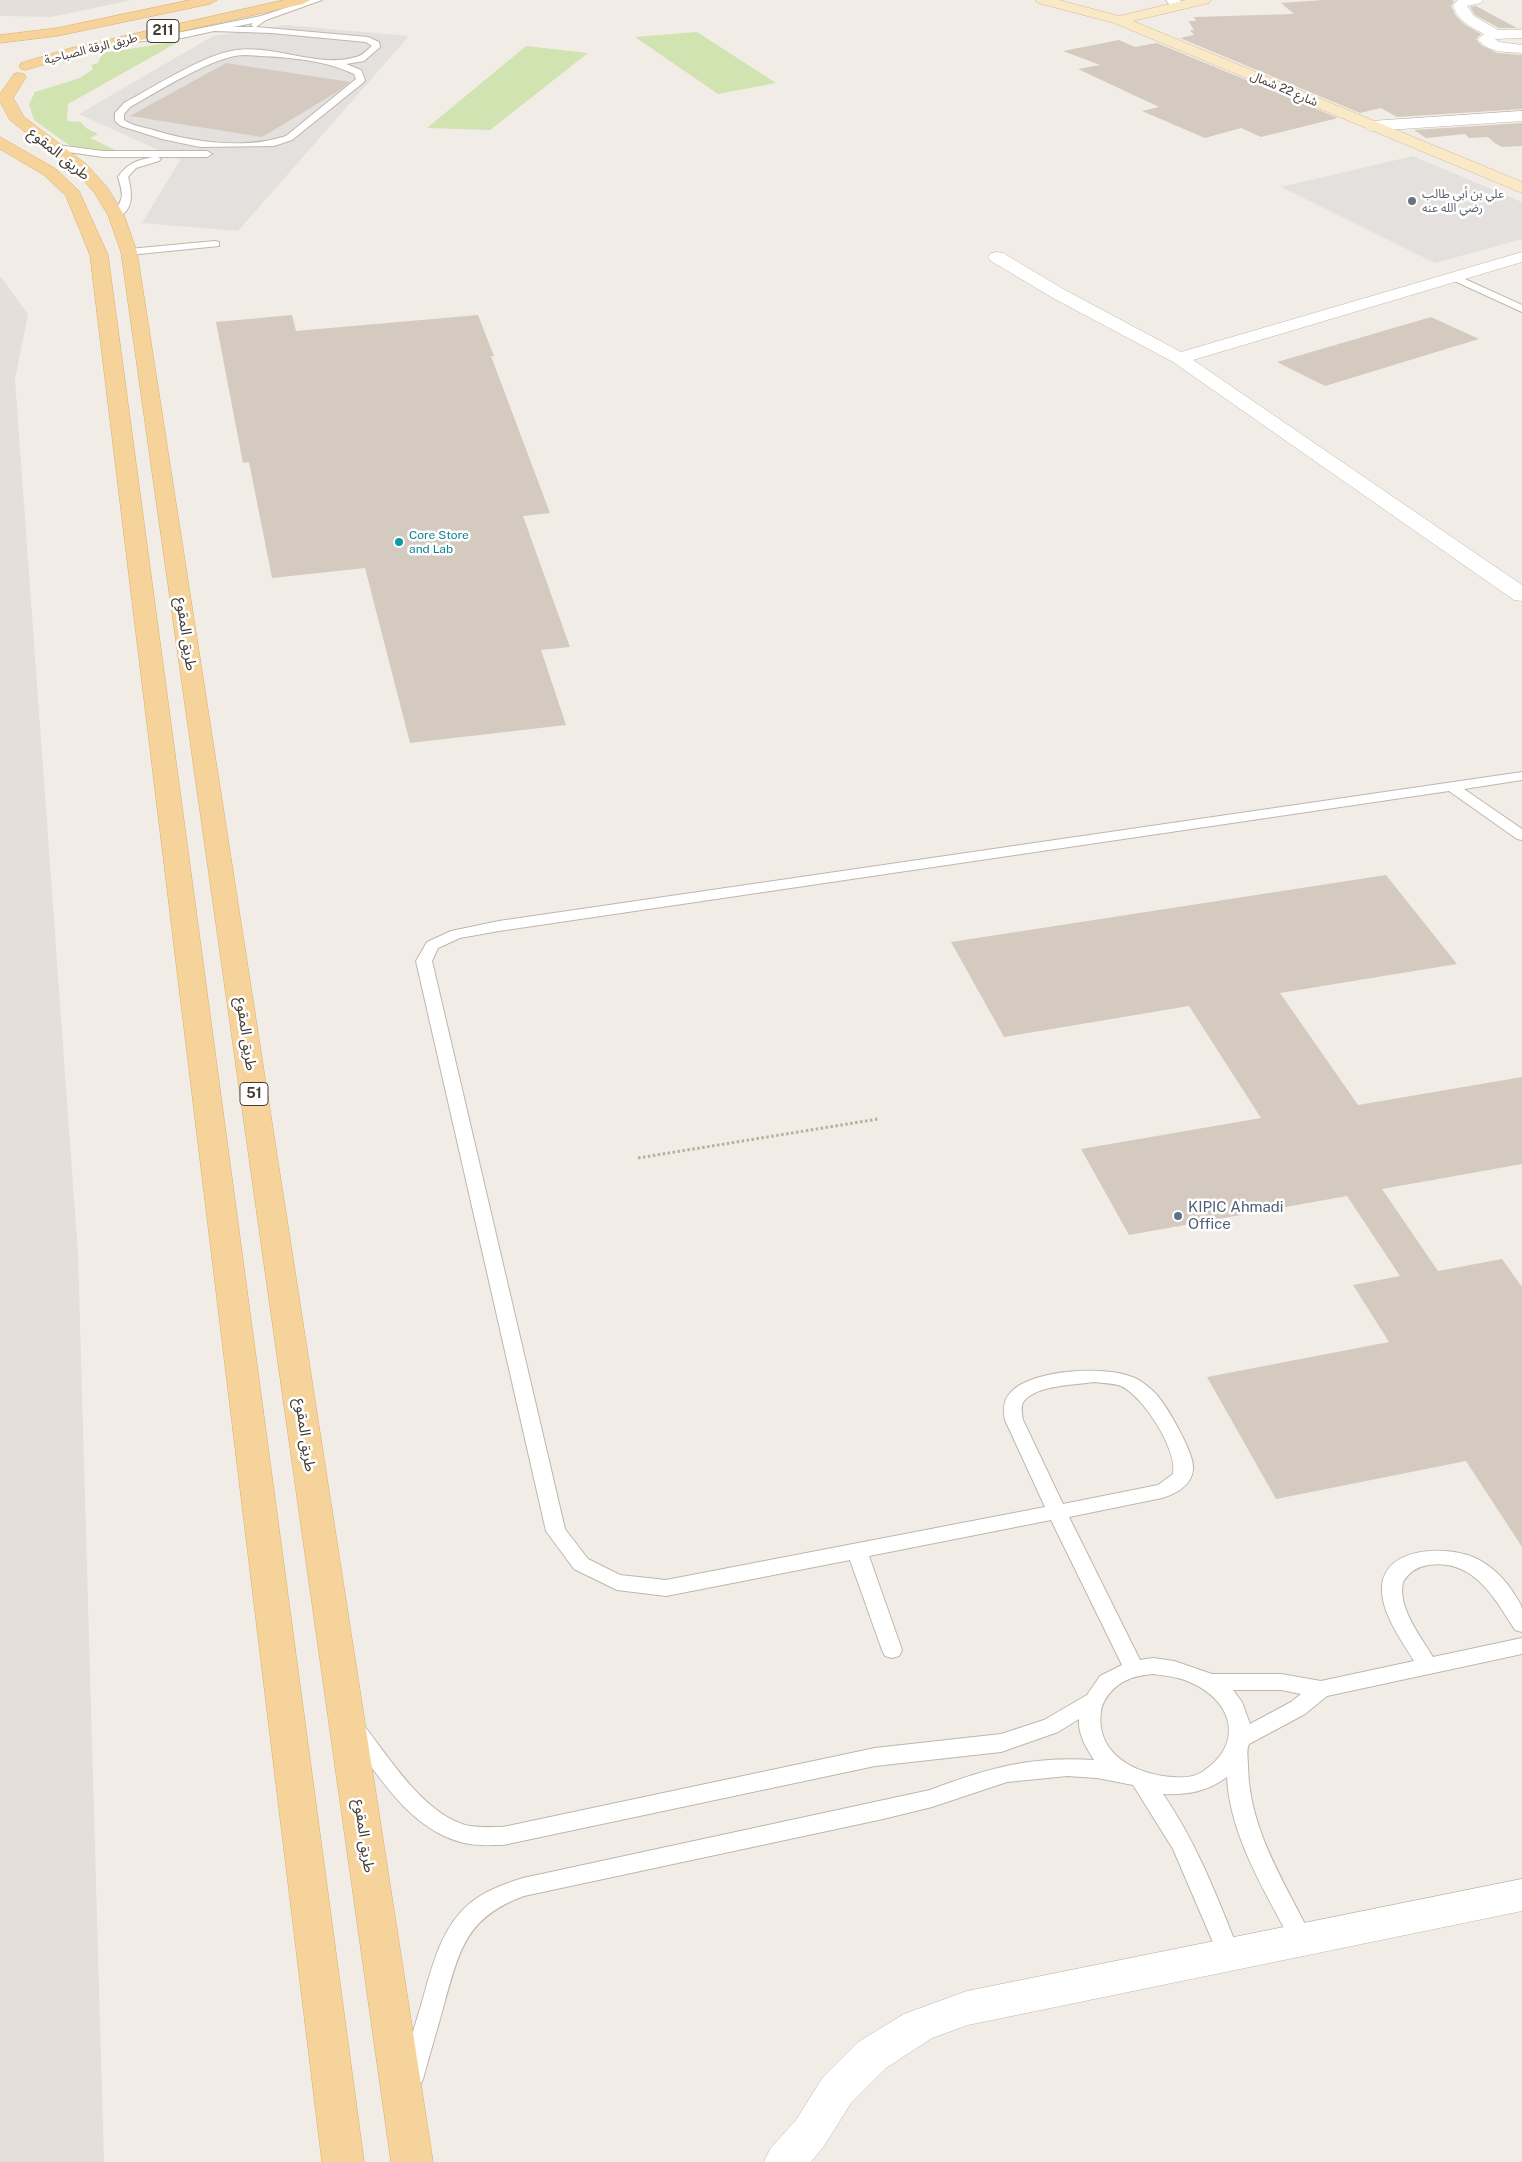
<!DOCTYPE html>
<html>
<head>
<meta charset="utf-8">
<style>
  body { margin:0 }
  canvas { display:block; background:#f1ede6 }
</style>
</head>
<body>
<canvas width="1522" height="2162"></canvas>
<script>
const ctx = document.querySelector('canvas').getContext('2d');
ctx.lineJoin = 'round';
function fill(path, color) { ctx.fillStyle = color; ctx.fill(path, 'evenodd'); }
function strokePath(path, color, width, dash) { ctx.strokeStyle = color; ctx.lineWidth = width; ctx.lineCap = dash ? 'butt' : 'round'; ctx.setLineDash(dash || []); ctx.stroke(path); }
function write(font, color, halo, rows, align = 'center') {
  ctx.font = font + ' "Public Sans","Noto Sans Arabic",sans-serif'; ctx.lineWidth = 5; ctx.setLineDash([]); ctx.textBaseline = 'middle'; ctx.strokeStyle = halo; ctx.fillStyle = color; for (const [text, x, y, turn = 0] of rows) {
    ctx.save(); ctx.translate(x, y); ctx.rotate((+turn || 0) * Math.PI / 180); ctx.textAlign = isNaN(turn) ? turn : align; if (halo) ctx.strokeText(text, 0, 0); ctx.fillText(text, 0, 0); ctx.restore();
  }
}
fill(new Path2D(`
  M0,0H132L51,17L0,16Z
  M0,276L28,314L15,379L78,1253L104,2162H0Z`), '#e4dfdb');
fill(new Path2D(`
  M697,32L776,83L718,94L635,37Z
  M180,41L68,104L67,121L81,122L86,128L98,134L90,138L119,152L97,153L69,145L34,120L29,104L35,92L80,78L93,69L91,65L98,63L103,53Z
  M526,46L588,53L490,130L427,128Z`), '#d1e3b1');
fill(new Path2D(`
  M285,25L409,36L238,231L142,223L180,160L79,114L213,36Z
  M1413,156L1522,202V239L1435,263L1281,187Z`), '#e3e0de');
fill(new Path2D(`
  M1323,0H1452L1454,1L1451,6L1456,16L1464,24L1481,34L1476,39L1481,45L1497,53L1522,55V109L1397,117L1381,108L1360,113L1180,38L1194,35L1190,30H1194L1188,21H1196L1194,17L1294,14L1281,3Z
  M1476,6L1517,28H1499L1475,15L1470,7Z
  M1119,40L1135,47L1157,43L1338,118L1261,137L1241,128L1205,138L1142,111L1159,107L1078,69L1100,65L1063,51Z
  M226,63L350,82L337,92L262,137L130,116Z
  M1522,123V146L1502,147L1496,144L1488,137L1469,138L1465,134L1426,138L1414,130Z
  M292,315L296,331L478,315L494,356H491L550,513L523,516L570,647L541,650L566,725L410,743L365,568L272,578L249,462L243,463L216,322Z
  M1431,317L1479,339L1325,386L1277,362Z
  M1386,875L1457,964L1280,993L1358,1105L1522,1077V1164L1382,1189L1438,1271L1502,1259L1522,1287V1547L1466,1461L1276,1499L1207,1377L1389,1342L1353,1285L1400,1276L1347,1196L1129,1235L1081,1149L1261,1118L1189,1006L1004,1037L951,942Z`), '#d5cabf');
const lane = new Path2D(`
  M310,0H322L266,20L256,27L368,37L379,42L380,47L364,61L346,64L361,70L365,80L364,82L292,140L274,146L200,147L162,139L121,126L115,121V113L124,103C154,87 198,58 231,51C271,42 317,69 356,57C362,56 367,50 372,46L366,42L272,33L214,31L182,38L131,42L127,39L131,36L182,32L261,16ZM253,23L251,25L254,27H233ZM244,55C280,57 321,58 354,74L356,79L286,136C245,150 190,142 150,129C141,127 131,125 124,120V114L130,107C159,91 213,56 244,55Z
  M57,145L103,151H207L212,154L207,157H158L161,159L159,161L136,168L128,177C132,192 135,211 116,218L111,215C124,199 124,197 118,177C127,163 138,160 153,157H103L54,150L52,148Z
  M215,241L219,242V246L129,255L124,252L129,249Z
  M1454,274L1522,305V312L1450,279V275Z
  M1522,772V780L1464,789L1522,829V840L1517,839L1449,791L499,931L460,938L438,948L432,961L565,1529L588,1559L620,1575L666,1580L1045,1507L1005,1420C1003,1410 1003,1400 1011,1392C1032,1369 1108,1365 1135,1378C1143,1382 1150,1388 1156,1394C1167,1406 1195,1454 1193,1469C1192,1485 1176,1494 1162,1498L1069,1517L1140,1660L1153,1658L1174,1661L1212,1674H1281L1321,1681L1414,1661C1402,1641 1381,1613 1382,1588C1383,1546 1446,1546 1473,1557C1489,1564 1501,1575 1511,1589C1514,1595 1521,1602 1522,1609C1522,1616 1522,1624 1522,1632L1515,1630C1494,1597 1473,1558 1428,1565C1417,1567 1409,1572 1403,1582C1397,1607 1421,1637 1433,1657L1522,1638V1654L1327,1696L1305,1714L1249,1744C1246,1751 1248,1758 1248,1766C1249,1831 1286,1884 1313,1940L1310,1947L1302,1950L1294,1947C1267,1894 1230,1838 1227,1777C1207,1792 1187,1795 1163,1794C1197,1843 1218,1899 1240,1954L1237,1961L1229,1964L1221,1961L1173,1849L1133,1785L1097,1778L1067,1776L1007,1782L932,1807L883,1819L524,1896C467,1917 460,1948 445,2001C438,2027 430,2053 423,2079L419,2087L411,2090L403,2087L399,2079C407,2053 414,2028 422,2002C432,1968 440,1929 469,1904C484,1891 504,1884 523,1878L930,1790C988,1768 1031,1756 1094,1760C1086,1747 1078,1735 1079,1719L1058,1732L1001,1752L875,1766L503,1845C490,1845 477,1846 464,1843C410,1830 379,1776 348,1735L344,1729L348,1723L355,1721L362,1723C389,1757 422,1812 465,1825C477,1828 491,1827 503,1827L875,1748L1001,1734L1044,1720L1087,1695L1100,1676L1122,1665L1051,1520L869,1556L902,1650L899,1656L892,1658L885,1656L882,1650L850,1560L666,1596L617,1590L574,1569L546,1531L416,961L427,942L451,931L499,921ZM1094,1382C1103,1383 1113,1383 1121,1386C1143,1396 1178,1450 1173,1474L1158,1485L1063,1504L1023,1420C1022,1414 1020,1406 1024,1401C1037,1385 1075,1385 1094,1382ZM1153,1674C1167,1676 1181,1677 1194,1684C1235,1704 1243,1746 1202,1772C1194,1777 1182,1778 1172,1777C1135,1774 1095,1754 1101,1711C1103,1698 1115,1685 1127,1680C1135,1676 1144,1675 1153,1674ZM1233,1690H1281L1301,1694L1291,1702L1250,1724L1242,1702Z`);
const street = new Path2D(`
  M1166,0H1180L1185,6L1183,9H1173Z
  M1458,0H1483L1481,3L1467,6L1474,16L1498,30H1522V38L1495,39L1499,42L1522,45V53C1506,52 1488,53 1478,39L1484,34C1471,27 1457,20 1453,5Z
  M1522,111V121L1372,131L1367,129L1364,126L1367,123L1372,121Z
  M997,252L1003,253L1065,290L1181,352L1522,252V262L1193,360L1522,585V601L1514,600L1173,362L1053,298L991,261L988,257L991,253Z
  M1522,1879V1911L968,2025L932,2038L886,2068L851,2103L824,2146L811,2162H764L770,2149L796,2120L823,2077L858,2042L904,2014L967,1991Z`);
const secondary = new Path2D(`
  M1036,0H1059L1119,16L1186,0H1211L1209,3L1133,21L1522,182V193L1114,23L1038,3Z`);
const primary = new Path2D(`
  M190,0H217L210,4L57,36L0,43V35L57,28Z
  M284,0H310L303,4L75,55L26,70L21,69L19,66L21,63L71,48Z
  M19,73L24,74L26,77L13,98L24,117L86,164L107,187L124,215L137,252L433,2162H391L121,252L108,215L94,192L74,170L10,120L0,102V94L14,74Z
  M0,137L56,169L79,191L108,255L364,2162H322L90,255L66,196L44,175L0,149Z`);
strokePath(lane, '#bfb7ac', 2);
strokePath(street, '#bfb7ac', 1);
strokePath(secondary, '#cebb98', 1);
strokePath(primary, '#daae6c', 1);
strokePath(new Path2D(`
  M638,1158L878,1119`), '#bdae9c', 3, [2.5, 2.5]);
fill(lane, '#fff');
fill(street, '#fff');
fill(secondary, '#fae9c7');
fill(primary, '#f6d39a');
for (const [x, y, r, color] of [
  [1412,201,5,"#6b7280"],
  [399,542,5,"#0f9aa8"],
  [1178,1216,5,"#5c6f8a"]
]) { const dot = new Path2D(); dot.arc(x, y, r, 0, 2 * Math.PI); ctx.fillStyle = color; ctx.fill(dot); strokePath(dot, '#fff', 2); }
write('12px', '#443d36', '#fff', [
  ["طريق الرقة الصباحية",91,49,-14],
  ["شارع 22 شمال",1284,89,23]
]);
write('12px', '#5b616d', '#fff', [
  ["علي بن أبي طالب",1422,194],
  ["رضي الله عنه",1422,208]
], 'left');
write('12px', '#0d838f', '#fff', [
  ["Core Store",409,535],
  ["and Lab",409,549]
], 'left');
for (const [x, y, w] of [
  [163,31,32],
  [254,1094,28]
]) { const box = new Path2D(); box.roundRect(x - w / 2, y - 11.5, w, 23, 4); ctx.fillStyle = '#fff'; ctx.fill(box); strokePath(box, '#443d36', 1); }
write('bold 14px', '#443d36', null, [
  ["211",163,31],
  ["51",254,1094]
]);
write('15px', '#443d36', '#fff', [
  ["طريق المقوع",59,154,39],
  ["طريق المقوع",186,634,82],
  ["طريق المقوع",246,1034,82],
  ["طريق المقوع",305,1435,82],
  ["طريق المقوع",364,1836,82]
]);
write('15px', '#4e5e75', '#fff', [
  ["KIPIC Ahmadi",1188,1207],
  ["Office",1188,1224]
], 'left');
</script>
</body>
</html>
